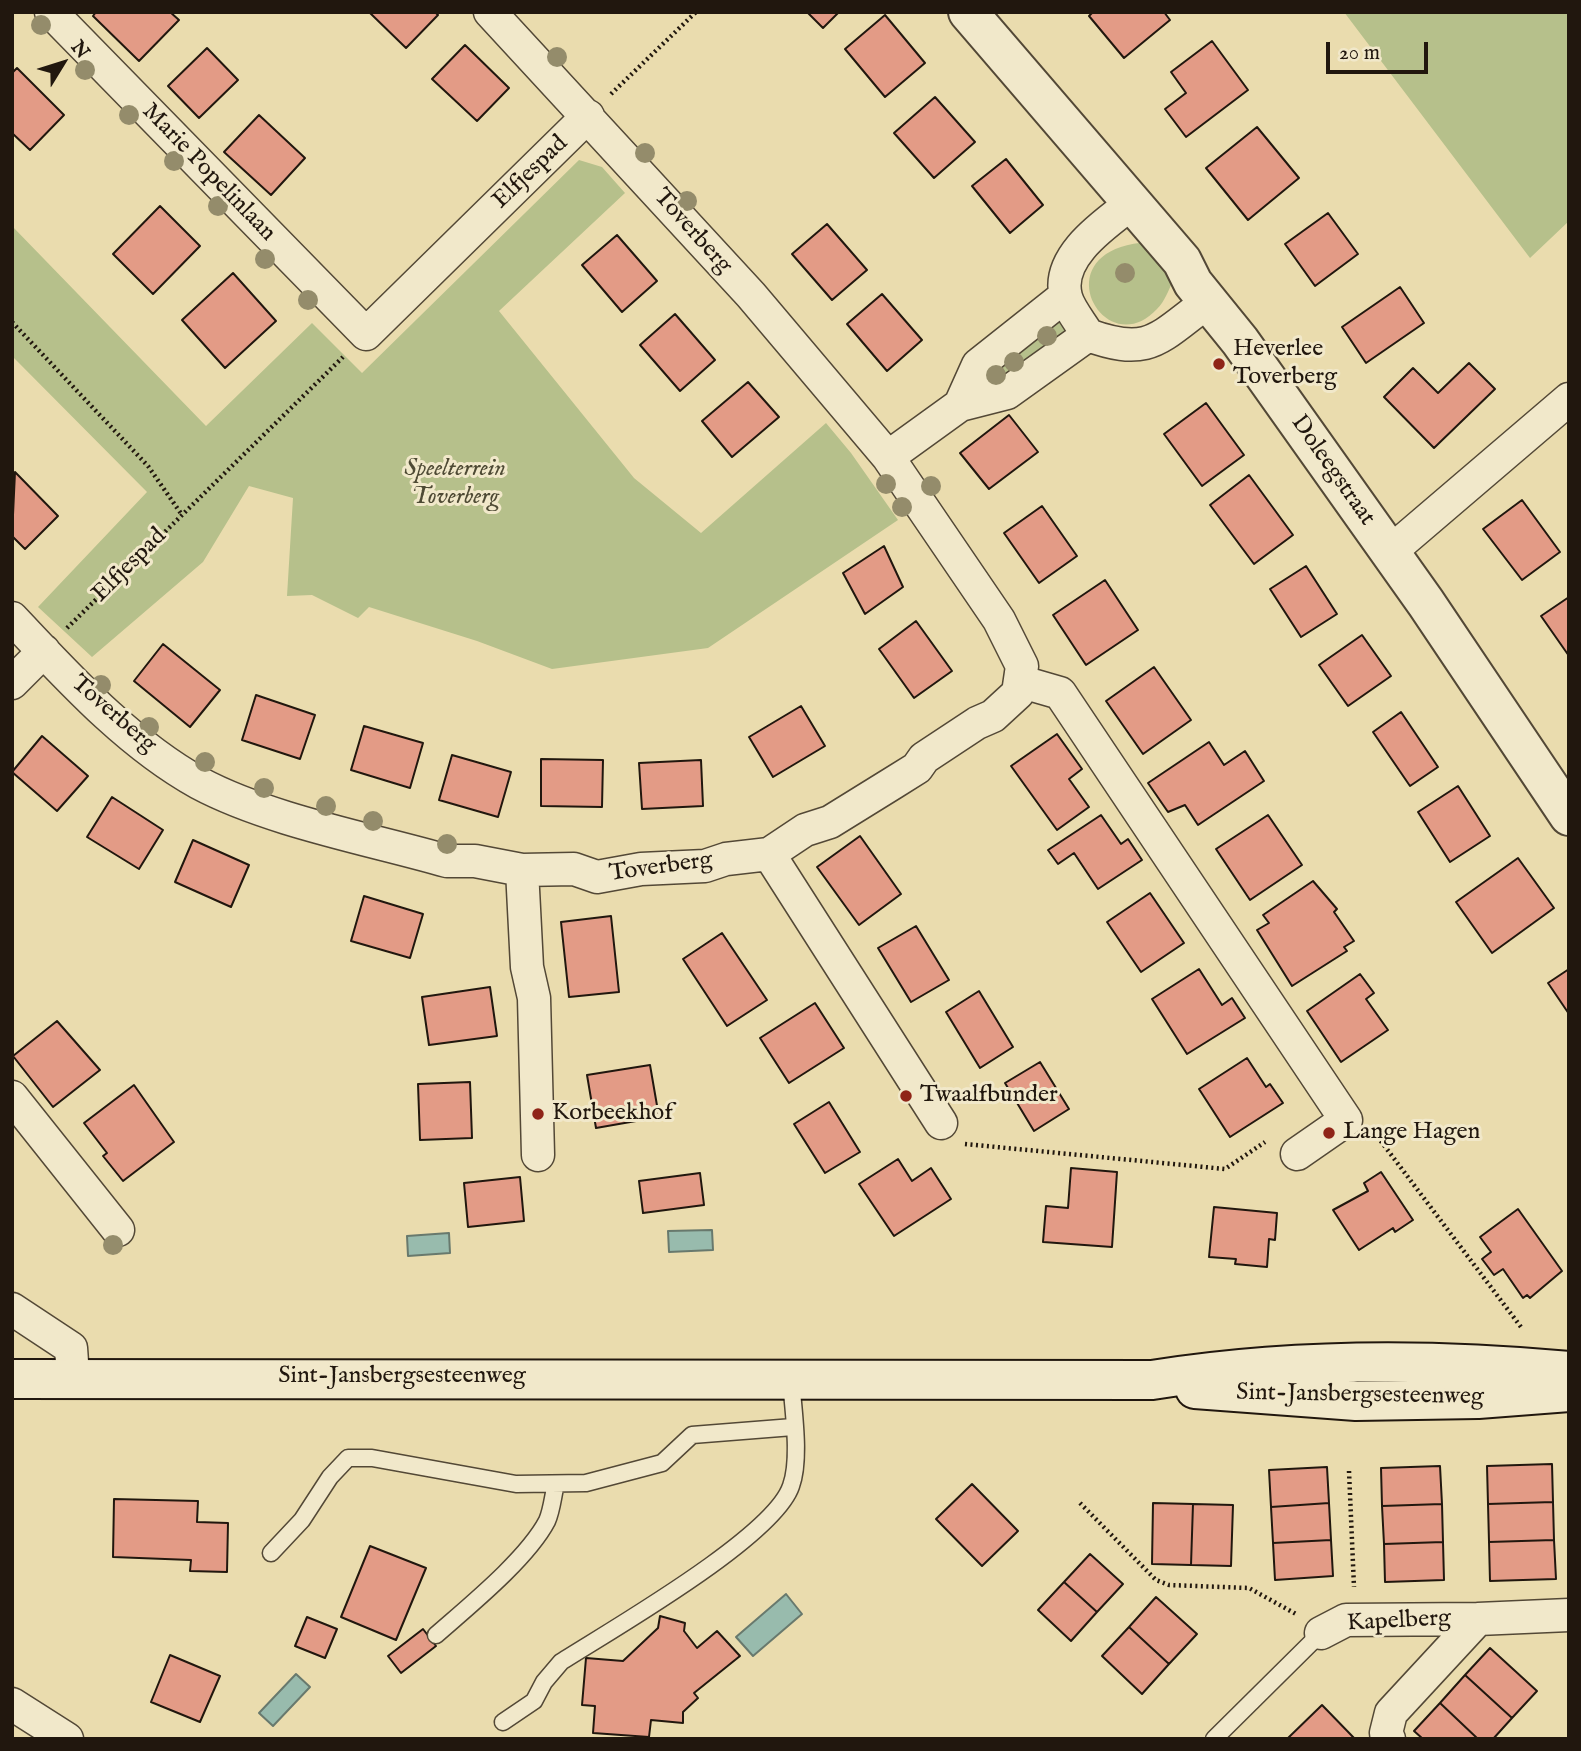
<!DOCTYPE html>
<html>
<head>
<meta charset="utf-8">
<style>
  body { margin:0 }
  #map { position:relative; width:1581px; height:1751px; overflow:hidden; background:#eadcae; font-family:"IM FELL English",serif }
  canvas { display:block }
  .frame { position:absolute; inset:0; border:14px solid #21170e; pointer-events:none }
  .north { position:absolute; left:28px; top:28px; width:70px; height:70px; -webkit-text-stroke:5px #f1e8ca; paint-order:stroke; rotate:52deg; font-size:19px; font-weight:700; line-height:28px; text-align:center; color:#21170e }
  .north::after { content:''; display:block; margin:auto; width:24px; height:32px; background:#21170e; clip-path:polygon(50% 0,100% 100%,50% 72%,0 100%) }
  .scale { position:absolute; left:1326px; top:42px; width:102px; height:32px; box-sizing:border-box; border:4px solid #21170e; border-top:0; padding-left:9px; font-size:21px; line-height:24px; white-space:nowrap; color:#21170e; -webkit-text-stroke:5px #f1e8ca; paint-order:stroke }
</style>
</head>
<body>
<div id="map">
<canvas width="1581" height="1751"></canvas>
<div class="frame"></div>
<div class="north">N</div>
<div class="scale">20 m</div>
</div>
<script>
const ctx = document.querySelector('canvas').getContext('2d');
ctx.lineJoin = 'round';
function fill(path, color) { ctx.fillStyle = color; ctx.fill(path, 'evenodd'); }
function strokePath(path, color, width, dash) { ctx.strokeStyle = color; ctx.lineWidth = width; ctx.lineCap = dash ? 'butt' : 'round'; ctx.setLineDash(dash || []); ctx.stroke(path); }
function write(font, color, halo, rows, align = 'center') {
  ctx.font = font + ' "IM FELL English",serif'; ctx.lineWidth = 6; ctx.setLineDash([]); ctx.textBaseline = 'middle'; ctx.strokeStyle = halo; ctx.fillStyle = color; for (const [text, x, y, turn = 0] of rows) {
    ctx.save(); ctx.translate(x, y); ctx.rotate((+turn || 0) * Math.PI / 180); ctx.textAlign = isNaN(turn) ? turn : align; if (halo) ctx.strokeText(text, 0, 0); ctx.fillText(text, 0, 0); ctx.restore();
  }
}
fill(new Path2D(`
  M1344,12H1569V221L1530,258Z
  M579,160L602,167L625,193L499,311L634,478L701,533L826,423L851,453L898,520L708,648L552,669L477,641L369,607L358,618L312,595L287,596L293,498L249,486L203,562L92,657L38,607L147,492L12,356V226L206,426L312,323L362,373Z
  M1149,242L1173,281C1168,291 1165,301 1157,309C1104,366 1039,248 1149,242Z
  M1057,319L1066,332L982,390L978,385Z`), '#b6c08b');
const water = new Path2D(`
  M712,1230L713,1250L669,1252L668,1231Z
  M449,1233L450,1253L408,1256L407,1236Z
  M786,1594L802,1614L753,1656L736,1637Z
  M296,1674L310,1687L273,1726L259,1713Z`);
fill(water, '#98bbad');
strokePath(water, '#68796d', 2);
const building = new Path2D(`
  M96,12H170L179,20L139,61L93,16Z
  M369,12H435L438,15L406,48Z
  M807,12H839L823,28Z
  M1093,12H1164L1170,20L1124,58L1089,16Z
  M885,15L925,63L885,97L845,49Z
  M1212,41L1248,90L1186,137L1165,109L1186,93L1171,72Z
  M465,45L509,88L477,121L432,79Z
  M207,48L238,80L199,118L168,86Z
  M17,68L64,115L30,150L12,133V73Z
  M935,97L975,142L934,178L894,133Z
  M259,115L305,158L271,195L224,152Z
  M1257,127L1299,178L1248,220L1206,168Z
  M1006,159L1043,205L1010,233L972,186Z
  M160,206L200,246L153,294L113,254Z
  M1328,213L1358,254L1315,286L1285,244Z
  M827,224L867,270L832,300L792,254Z
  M617,235L657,281L622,312L582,265Z
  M233,273L276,321L225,368L182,320Z
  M1400,287L1424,323L1366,363L1342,327Z
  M882,294L922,340L887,371L847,324Z
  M675,314L715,360L680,391L640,345Z
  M1469,363L1495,389L1434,448L1384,397L1413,368L1438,393Z
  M748,382L779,417L732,457L702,421Z
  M1206,403L1244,455L1202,486L1164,434Z
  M1009,415L1038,452L989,489L960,453Z
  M15,472L58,516L25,549L12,536Z
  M1249,475L1293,535L1254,564L1210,505Z
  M1522,500L1560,552L1522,580L1483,529Z
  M1042,506L1077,556L1039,583L1004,533Z
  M884,546L903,587L865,614L843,573Z
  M1306,566L1337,614L1301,637L1270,589Z
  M1105,580L1138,630L1086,665L1053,615Z
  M1569,597V656L1541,616Z
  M916,621L952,671L914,698L879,649Z
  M1362,635L1391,676L1348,706L1319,665Z
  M163,644L220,690L190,727L134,681Z
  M1154,667L1191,720L1143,754L1106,701Z
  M256,695L315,715L300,759L242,740Z
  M801,706L825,746L773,777L749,737Z
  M1401,712L1438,767L1410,786L1373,732Z
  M364,726L423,743L410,788L351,770Z
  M1057,734L1082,769L1069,779L1089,807L1057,830L1011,766Z
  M42,736L88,776L57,811L12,772Z
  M1209,742L1224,765L1245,751L1264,781L1198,825L1185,805L1168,812L1148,783Z
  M452,755L511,772L498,817L439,800Z
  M541,759L603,760L602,807L541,806Z
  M701,760L703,806L642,809L639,763Z
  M1458,786L1490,836L1450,862L1418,812Z
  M112,797L163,830L139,869L87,837Z
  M1101,815L1121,844L1128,839L1142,860L1098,889L1074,853L1058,864L1048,850Z
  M1268,815L1302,865L1250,900L1216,849Z
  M860,836L901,894L859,925L817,867Z
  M193,840L249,865L231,907L175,882Z
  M1518,858L1554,908L1492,953L1456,902Z
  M1313,881L1337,909L1334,912L1354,941L1344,947L1347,951L1292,986L1257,930L1269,923L1263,915Z
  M1150,893L1184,943L1141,972L1107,922Z
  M364,896L423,914L410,958L351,941Z
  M611,916L619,992L569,997L561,922Z
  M916,926L949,980L911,1002L878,948Z
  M722,933L767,1000L727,1026L683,959Z
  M1199,969L1222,1005L1232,998L1245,1018L1187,1054L1152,999Z
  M1569,969V1014L1548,983Z
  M1360,974L1374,993L1366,999L1388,1030L1341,1062L1307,1011Z
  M490,987L497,1036L429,1045L422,997Z
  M979,991L1013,1047L980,1068L946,1012Z
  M815,1003L844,1048L789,1083L760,1038Z
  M57,1021L100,1070L53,1107L13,1056Z
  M1247,1058L1266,1087L1270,1084L1283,1103L1230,1137L1199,1089Z
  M1040,1062L1069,1109L1034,1131L1005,1083Z
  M650,1065L659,1117L596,1128L587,1075Z
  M470,1082L472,1138L420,1140L418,1084Z
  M134,1085L174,1142L123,1181L103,1156L107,1153L84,1123Z
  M829,1102L860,1152L825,1173L794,1124Z
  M898,1159L912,1181L931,1168L951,1199L894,1236L859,1184Z
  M1071,1168L1117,1172L1112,1247L1043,1242L1046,1206L1068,1208Z
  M1381,1172L1413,1220L1395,1232L1393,1228L1359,1250L1333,1210L1368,1191L1364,1183Z
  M700,1173L704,1205L643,1213L639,1181Z
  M520,1177L524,1221L468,1227L464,1183Z
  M1214,1207L1277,1213L1275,1240L1269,1239L1267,1267L1235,1264L1236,1259L1209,1257Z
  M1518,1209L1562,1271L1530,1298L1527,1295L1523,1298L1503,1269L1494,1275L1482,1259L1491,1252L1480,1237Z
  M1552,1464L1553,1502L1488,1504L1487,1466Z
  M1440,1466L1442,1504L1382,1506L1381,1468Z
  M1327,1467L1329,1503L1271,1507L1269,1470Z
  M972,1484L1018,1531L982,1566L936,1519Z
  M114,1499L198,1501L197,1522L228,1523L227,1572L190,1571L191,1560L113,1557Z
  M1553,1502L1554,1540L1489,1542L1488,1504Z
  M1153,1503L1193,1504L1191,1565L1152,1564Z
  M1329,1503L1331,1540L1273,1543L1271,1507Z
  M1193,1504L1233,1505L1231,1566L1191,1565Z
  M1442,1504L1443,1542L1384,1544L1382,1506Z
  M1331,1540L1333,1576L1275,1580L1273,1543Z
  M1554,1540L1556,1579L1490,1581L1489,1542Z
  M1443,1542L1444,1580L1385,1582L1384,1544Z
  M370,1546L426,1568L396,1640L341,1617Z
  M1090,1554L1123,1584L1097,1612L1064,1582Z
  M1064,1582L1097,1612L1071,1641L1038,1610Z
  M1156,1597L1197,1634L1169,1664L1129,1627Z
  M660,1616L685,1623L684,1631L697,1648L717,1631L740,1656L694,1693L698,1698L683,1712V1723L651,1720L649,1737L593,1733L595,1706L582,1705L586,1658L623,1661L658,1628Z
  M307,1617L337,1629L325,1658L295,1646Z
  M1129,1627L1169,1664L1142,1694L1102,1656Z
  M423,1629L436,1646L401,1673L388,1656Z
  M1490,1648L1537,1691L1512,1718L1465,1675Z
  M170,1655L220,1676L200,1722L151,1702Z
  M1465,1675L1512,1718L1493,1739H1478L1440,1703Z
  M1440,1703L1478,1739H1423L1414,1731Z
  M1322,1705L1355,1739H1287Z`);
fill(building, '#e39b86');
strokePath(building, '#21170e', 2);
const service = new Path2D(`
  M271,1553L302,1520L330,1477L348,1458H372L516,1484L586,1483L662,1463L692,1435L793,1427
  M436,1635C469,1606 527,1559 547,1521C552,1510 553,1495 556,1484
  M503,1722L534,1701L544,1682L561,1662C611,1630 774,1537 791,1486C801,1459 793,1409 791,1380
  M1214,1739L1321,1633`);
const minor = new Path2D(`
  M51,12L366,334L588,116
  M1131,204C1105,224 1055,257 1066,297C1069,309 1081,323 1088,335C1151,358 1159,337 1209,301
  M960,405L978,365L1065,296
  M888,457L960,405L1007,393L1088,335
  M1390,552L1569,399
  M12,618C68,677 127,743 199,783C268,820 370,839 447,861H475L522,870L574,869L597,877L641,869L705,866L726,859L769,854L805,830L830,822L893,783L917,768L924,758L977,723L993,716L1018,693L1022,666L999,620L888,457L751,295L490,12
  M1022,682L1060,693L1346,1120L1297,1154
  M12,683L44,651
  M769,854L941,1123
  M522,870L527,967L534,998L538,1155
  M12,1097L118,1230
  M12,1309L71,1348L73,1376
  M1478,1619L1569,1615
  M1321,1633L1346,1620L1478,1619L1391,1713L1386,1733L1389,1739
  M12,1704L67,1739`);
const tertiary = new Path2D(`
  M968,12L1182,261L1193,283L1240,341L1426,603L1569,816`);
const secondary = new Path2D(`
  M12,1379L1152,1380C1290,1358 1430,1358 1569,1371
  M1195,1389L1356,1401L1478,1399L1569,1392`);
strokePath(service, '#534836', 19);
strokePath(minor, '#534836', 35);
strokePath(tertiary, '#534836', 42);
strokePath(secondary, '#21170e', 42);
strokePath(new Path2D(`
  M611,94L696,12
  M12,322L148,466L182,515
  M67,628L343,357
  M1374,1132L1521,1327
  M965,1144L1225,1169L1265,1142
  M1349,1471L1354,1587
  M1080,1503L1156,1580L1169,1585L1249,1588L1296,1614`), '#21170e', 4.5, [2, 3.5]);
strokePath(service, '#f1e8ca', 16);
strokePath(minor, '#f1e8ca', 32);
strokePath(tertiary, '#f1e8ca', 38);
strokePath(secondary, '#f1e8ca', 38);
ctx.fillStyle = '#948c6b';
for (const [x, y] of [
  [41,25],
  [557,57],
  [85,70],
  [129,115],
  [645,153],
  [174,161],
  [687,201],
  [218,206],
  [265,259],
  [1125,273],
  [308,300],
  [1047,336],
  [1014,362],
  [996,375],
  [886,484],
  [931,486],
  [902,507],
  [101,685],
  [149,727],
  [205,762],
  [264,788],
  [326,806],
  [373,821],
  [447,844],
  [113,1245]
]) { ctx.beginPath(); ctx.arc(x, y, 10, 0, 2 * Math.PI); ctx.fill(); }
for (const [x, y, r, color] of [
  [1219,364,7,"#8f2418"],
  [906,1096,7,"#8f2418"],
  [538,1114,7,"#8f2418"],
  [1329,1133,7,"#8f2418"]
]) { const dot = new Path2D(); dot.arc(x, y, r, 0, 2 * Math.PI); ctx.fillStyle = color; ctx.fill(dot); strokePath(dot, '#f1e8ca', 2.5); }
write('24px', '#21170e', '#f1e8ca', [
  ["Marie Popelinlaan",208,173,46],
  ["Elfjespad",531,173,-44],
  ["Toverberg",692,232,48],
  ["Doleegstraat",1332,471,55],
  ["Elfjespad",130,566,-45],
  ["Toverberg",113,715,41],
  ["Toverberg",661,868,-8],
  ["Sint-Jansbergsesteenweg",402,1377],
  ["Sint-Jansbergsesteenweg",1360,1396,1],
  ["Kapelberg",1399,1622,-3]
]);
write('24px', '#21170e', '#f1e8ca', [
  ["Heverlee",1233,350],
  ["Toverberg",1233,378],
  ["Twaalfbunder",920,1096],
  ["Korbeekhof",552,1114],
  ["Lange Hagen",1343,1133]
], 'left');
write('italic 24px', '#4e4a34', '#f1e8ca', [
  ["Speelterrein",455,470],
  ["Toverberg",455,498]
]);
</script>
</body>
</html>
